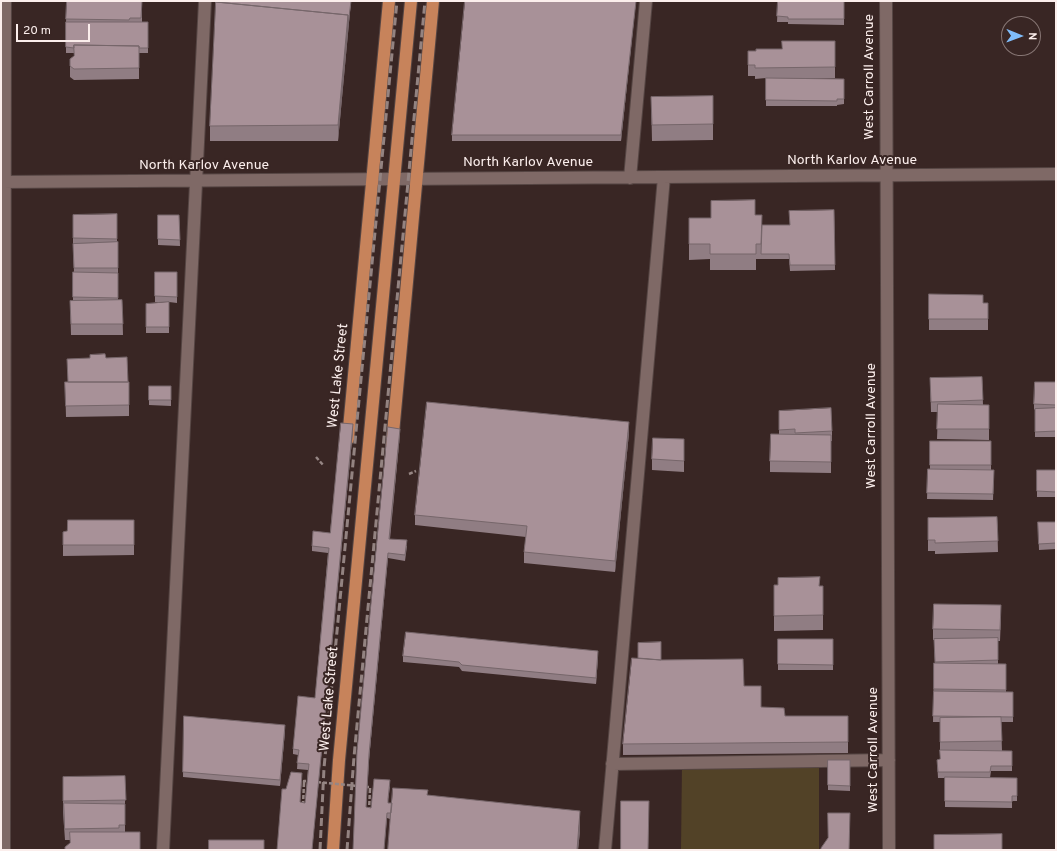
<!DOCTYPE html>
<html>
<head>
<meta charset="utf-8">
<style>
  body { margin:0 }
  #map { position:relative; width:1057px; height:851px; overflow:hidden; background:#392624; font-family:Overpass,sans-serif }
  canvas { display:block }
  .frame { position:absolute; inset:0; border:2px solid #fbeeec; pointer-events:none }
  .north { position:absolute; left:1001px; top:16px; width:40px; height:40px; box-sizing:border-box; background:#392624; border:1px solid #877674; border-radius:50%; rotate:91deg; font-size:11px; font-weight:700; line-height:16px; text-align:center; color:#fbeeec }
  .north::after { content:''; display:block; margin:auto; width:14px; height:18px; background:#80bdfa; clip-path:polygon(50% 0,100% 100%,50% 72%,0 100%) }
  .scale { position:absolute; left:16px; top:24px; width:74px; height:18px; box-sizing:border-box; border:2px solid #fbeeec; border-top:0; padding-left:5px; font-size:12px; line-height:14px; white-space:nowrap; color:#fbeeec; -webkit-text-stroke:3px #392624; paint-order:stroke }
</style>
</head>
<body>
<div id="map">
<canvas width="1057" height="851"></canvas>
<div class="frame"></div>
<div class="north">N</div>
<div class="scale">20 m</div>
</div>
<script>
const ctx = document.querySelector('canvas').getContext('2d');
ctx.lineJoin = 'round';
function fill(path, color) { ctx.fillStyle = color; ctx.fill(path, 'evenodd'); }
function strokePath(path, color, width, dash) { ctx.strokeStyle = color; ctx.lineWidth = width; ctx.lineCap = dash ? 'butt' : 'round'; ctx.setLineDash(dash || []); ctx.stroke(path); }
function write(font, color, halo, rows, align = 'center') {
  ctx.font = font + ' Overpass,sans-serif'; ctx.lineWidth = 4; ctx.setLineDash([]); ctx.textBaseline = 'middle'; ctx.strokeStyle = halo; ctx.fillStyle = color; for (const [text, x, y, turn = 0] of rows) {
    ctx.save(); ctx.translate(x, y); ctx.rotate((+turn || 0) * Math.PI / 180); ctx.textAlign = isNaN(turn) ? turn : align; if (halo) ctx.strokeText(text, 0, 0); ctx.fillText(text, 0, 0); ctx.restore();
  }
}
fill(new Path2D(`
  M819,761V850H681L682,763Z`), '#524227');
const minor = new Path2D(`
  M886,1L889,850
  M630,178L646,1
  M1,182L1056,174
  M612,764L889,760
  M4,850L5,1
  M163,850L205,1
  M605,850L664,177`);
const major = new Path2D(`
  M348,439L389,1
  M392,444L433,1
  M333,850L339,760L411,1`);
strokePath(minor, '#554543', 14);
strokePath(major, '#554543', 14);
strokePath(new Path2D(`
  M316,457L324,466
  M409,474L416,471
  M303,805L304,783
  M369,811L370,789`), '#968684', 2.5, [4, 2]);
strokePath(minor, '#7f6966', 12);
strokePath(major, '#c7835b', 12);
strokePath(new Path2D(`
  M320,850L324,768L397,1
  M347,850L354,757L425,1`), '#938381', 3, [8, 4]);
strokePath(new Path2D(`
  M317,782L358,786
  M304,783V781H310
  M365,787H370V789`), '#968684', 2.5, [4, 2]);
fill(new Path2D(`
  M67,1H142V22H148V53H139V79L74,80L70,77V59L74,56V53H66V22Z
  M216,1H351L338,141H210V126Z
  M636,1L621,141H452V135Z
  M778,1H844V25L788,24V22H777Z
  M835,41V78H767L844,79V104L837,105V106H766V78L755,79V76H748V51H756L782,49Z
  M713,96V140L652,141L651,97Z
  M834,210L835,270L790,271L789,259H756V270H710V259L689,260V218H711L755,215L762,225H789Z
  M73,215L117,225V242H118V300H122L123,335H71L70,301H73V272H74L73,249Z
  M158,215H179L180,246L158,245Z
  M155,272H177V303L169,302V333H146V304L168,302H155Z
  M929,294L983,303H988V330H929Z
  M106,358L128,382H129V416L66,417L65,382H68Z
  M982,377L983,405H989V440L937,439L938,412H931L930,378Z
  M1056,382V437H1035V410L1034,409V404Z
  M149,386H171V406L149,405Z
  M779,411L832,431V441H831V473L770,472V461L779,434Z
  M353,430L312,850H277L286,789L302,778L300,802L305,803L308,770L297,769L298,755L293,754V749L315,698L328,553L312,551V546L330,533Z
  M629,433L615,572L524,563V552L526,537L415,525V515Z
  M400,434L390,539L407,546L405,561L388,558L369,760L366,807L371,808L390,786L388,801V803H392L428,795L580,831L578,850H388L390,819L387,818L384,850H353Z
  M930,441H991V470H994L993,500L927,499L928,469H930Z
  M684,450V472L652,470V459Z
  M1037,470H1056V497H1037Z
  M997,517L998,552L935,554V551H928V518Z
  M134,520V555L63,556V532Z
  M1038,522H1056V549L1039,550Z
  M774,585L823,586V630L774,631Z
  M1001,616L1000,641H998V664H1006V692H1013V722H1001L1002,751H1012V771H991L990,778H1017V801H1012V808L945,807V778H938L937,760L940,759V722H933L934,663H935L934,640H933V629Z
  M778,639H833V670H778Z
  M403,656L598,657L596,684L462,671L459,667L403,662Z
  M661,660L744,686L761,707L785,716H848V753L623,755V744Z
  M184,716L285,731L280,786L183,777Z
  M828,760H850V791L828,790Z
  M125,776V832L70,843V840H65L63,812V777Z`), '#907d83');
fill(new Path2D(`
  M351,1L338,141V125L348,15Z
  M636,1L621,141V135Z
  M629,422V433L615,572V561Z
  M353,424V430L312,850Z
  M400,429V434L389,544V539Z
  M388,553L369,760L366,813L369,754Z
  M598,651V657L596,684V678Z
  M285,725V731L280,786V780Z
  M580,811V831L578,850H577Z`), '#76666a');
const building = new Path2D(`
  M67,1H142L141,18H130L129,20L66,19Z
  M216,1H351L348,25V15L216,2Z
  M465,1H636L621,135H452Z
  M778,1H844V19H788V17L777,16Z
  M216,2L348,15L338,125L210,126Z
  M66,22H148V48H139V46L74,45V48L66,47Z
  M782,41H835V67L755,68V65H748V51H756V49H782Z
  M74,45L139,46V68L74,69L70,66V59L74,56Z
  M766,78L844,79V99H837V101L766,100Z
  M713,96V124L652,125L651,97Z
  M755,200V215H762L761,244H756V254H710V244H689V218H711V201Z
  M834,210L835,265H790L789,254H761L762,225H790L789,211Z
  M117,214V239L73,238V215Z
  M158,215H179L180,240L158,239Z
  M118,242V268H74L73,244Z
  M73,272L118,273V298L73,297Z
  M155,272H177V297L155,296Z
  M929,294L983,295V303H988V319H929Z
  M122,300L123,324H71L70,301Z
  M169,302V327H146V304Z
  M105,354L106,358L127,357L128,382H68L67,359L90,358V355Z
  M982,377L983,400L931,402L930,378Z
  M65,382H129V405L66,406Z
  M1035,382H1056V405L1034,404Z
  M149,386H171V400H149Z
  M427,402L629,422L615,561L524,552L527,526L415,515Z
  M938,404L989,405V429H937Z
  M831,408L832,431L795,433V429L779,430V411Z
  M1056,408V431L1035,432V409Z
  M341,423L353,424L312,850H277L282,789H286L291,772L302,773L300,802L305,803L309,764L297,763L299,750L293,749L298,696L315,698L329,548L312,546L313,531L330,533Z
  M388,427L400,429L389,539L407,540L405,555L388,553L369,754L366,807L371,808L374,779L390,780L388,799V803H392L391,813H387L384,850H353L357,751Z
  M771,434L831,435V462L770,461Z
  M653,438L684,439V461L652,459Z
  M930,441H991V465H930Z
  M928,469L994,470L993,494L927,493Z
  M1037,470H1056V492L1037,491Z
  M997,517L998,541L935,543V540H928V518Z
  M68,520H134V545H63V532L67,531Z
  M1038,522H1056V543L1039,544Z
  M820,577L819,586H823V615L774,616V585H778V578Z
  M934,604L1001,605L1000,630L933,629Z
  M406,632L598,651L596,678L462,665L459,662L403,656Z
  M998,638V660L935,662L934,639Z
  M778,639H833V665L778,664Z
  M661,642V660L638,658V643Z
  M632,658L661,660L743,659L744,686H761V707L784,708L785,716H848V742L623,744Z
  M934,663L1006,664V690L934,689Z
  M934,691L1013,692V717L933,716Z
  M184,716L285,725L280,780L183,772Z
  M1001,717L1002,741L940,742V718Z
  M940,750L1012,751V766H991L990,772H938L937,760L940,759Z
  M828,760H850V786L828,785Z
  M125,776L126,800L63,801V777Z
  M945,777L1017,778V796H1012V802L945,801Z
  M393,788L428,790L427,795L580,811L577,850H388Z
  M621,801H649L648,850H621Z
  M64,803L125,804V825H119V828L65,829Z
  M828,813H850L849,850H821V848L828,838Z
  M70,832H140V850H65V847L70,843Z
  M1002,834V850H934V835Z
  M209,840H264V850H209Z`);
fill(building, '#a89198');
strokePath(building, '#76666a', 1);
write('14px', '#fbeeec', '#392624', [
  ["West Carroll Avenue",870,77,-90],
  ["North Karlov Avenue",852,161],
  ["North Karlov Avenue",528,163],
  ["North Karlov Avenue",204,166],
  ["West Lake Street",339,376,-84],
  ["West Carroll Avenue",872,426,-90],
  ["West Lake Street",330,699,-85],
  ["West Carroll Avenue",874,750,-90]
]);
</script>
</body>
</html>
